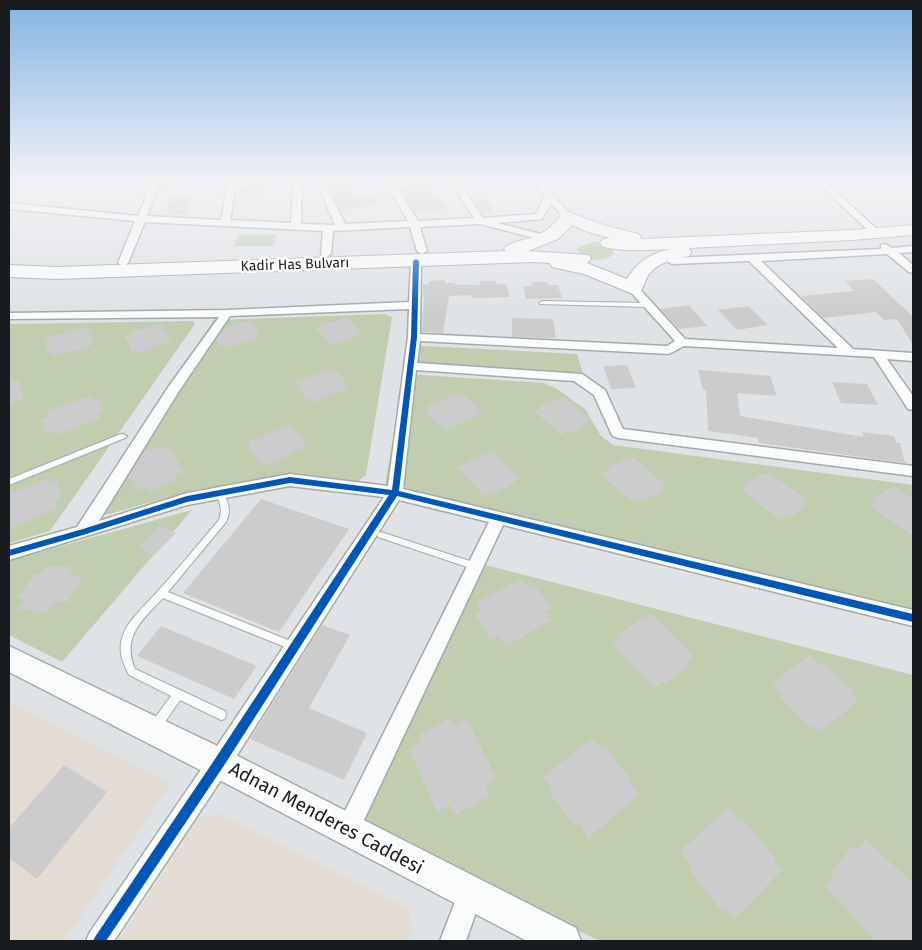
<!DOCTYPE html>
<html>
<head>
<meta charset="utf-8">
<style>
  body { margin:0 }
  #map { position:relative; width:922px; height:950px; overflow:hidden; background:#e0e3e6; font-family:"Fira Sans",sans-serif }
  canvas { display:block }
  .frame { position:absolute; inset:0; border:10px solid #191c1e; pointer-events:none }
</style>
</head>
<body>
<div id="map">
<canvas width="922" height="950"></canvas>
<div class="frame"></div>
</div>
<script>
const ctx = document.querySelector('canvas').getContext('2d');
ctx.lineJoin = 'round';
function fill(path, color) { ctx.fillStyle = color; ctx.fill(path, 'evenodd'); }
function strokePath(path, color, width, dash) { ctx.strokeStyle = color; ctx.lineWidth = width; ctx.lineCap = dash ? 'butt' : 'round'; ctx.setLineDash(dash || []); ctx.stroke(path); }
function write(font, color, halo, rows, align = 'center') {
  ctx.font = font + ' "Fira Sans",sans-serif'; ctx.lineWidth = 5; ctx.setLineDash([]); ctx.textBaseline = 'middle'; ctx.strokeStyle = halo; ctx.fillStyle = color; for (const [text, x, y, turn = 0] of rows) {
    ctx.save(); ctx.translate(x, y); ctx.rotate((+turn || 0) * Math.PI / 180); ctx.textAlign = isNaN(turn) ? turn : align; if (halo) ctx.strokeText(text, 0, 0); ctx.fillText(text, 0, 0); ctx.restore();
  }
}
fill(new Path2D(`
  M22,180H106L18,184Z
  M9,702L171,784L64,941H9Z
  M222,814L409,908L412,931L408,941H119L198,818Z`), '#e3dcd3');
fill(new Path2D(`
  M277,234L273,246H234L239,235Z
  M594,242L602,243L612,248L614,254C604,263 582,262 577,249L580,246Z
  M384,314L392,317L366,475L357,482L348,484L291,477L198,489L81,522V519L214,320Z
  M193,321L195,324L50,531L9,543V324Z
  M408,345L577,354L587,387L583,388L566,379L407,363Z
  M406,374L544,383L557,389L586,410L601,436L613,445L913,485V618L430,509C413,504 396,501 385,485L401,393Z
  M192,510L62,662L9,635V562L11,560Z
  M482,564L913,675V941H600L361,826Z`), '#c1cdaf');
fill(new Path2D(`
  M163,180H173L169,191H159Z
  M349,180L355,196L374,194L379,204L340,210L326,181Z
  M255,181L273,188L247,200L236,195L237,189Z
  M430,183L446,209L415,212L399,186Z
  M190,195L189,197H192L186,213L182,215H170L167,207L171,196Z
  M473,199H486L495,212L483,214Z
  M873,279L913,317V345L897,319L884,320L876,312L823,318L801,296L854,291L845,281Z
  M445,280V283H455V285H480L479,281H496V284H506L510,297L472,298V295L449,296L443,333L422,332L424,297H422L423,284H429V281Z
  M532,282H548L549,285H558L562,298L526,299L523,286H533Z
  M689,305L707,326L679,329L660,309Z
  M748,306L768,325L737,330L718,310Z
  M346,317L362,334L331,346L315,328Z
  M512,318L553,319L556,338L512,337Z
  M248,321L252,323L259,333L257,334L260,337L225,349L222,345L220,346L216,340L223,329Z
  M161,324L171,341L141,353L140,351L133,353L124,336L132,334L131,332Z
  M84,327L85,330H88L93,341L90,342L91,346L53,357L52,353L48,354L45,342L48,341L47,338Z
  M627,365L636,388L611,389L603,366Z
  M332,369L335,372L337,371L347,383L345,384L349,388L312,403L308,398L306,399L297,386H299L296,382Z
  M698,370L770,376L777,396L737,393L740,416L864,437L862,432L894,436L896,443H900L905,463L759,443L758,438L708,431L706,390H703Z
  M18,379L24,399L9,404V382Z
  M832,382L867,384L878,405L841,403Z
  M459,393L463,396L465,395L478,408L476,409L481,414L446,430L441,424L439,425L426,412L428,411L425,407Z
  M89,396L92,401L98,398L104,411L98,414L100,419L55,435L53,430L47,433L41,419L48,417L46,412Z
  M564,397L591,419L586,422L588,423L570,433L568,431L561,435L534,411L541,408L539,406Z
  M288,425L291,428L293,427L304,441L302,442L306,447L265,466L261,460L259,462L248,447L251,446L248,442Z
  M157,446L159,450L169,446L184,472L174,476L176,480L149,492L147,488L137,492L129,476L144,452Z
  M492,451L519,478L514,481L515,483L494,494L492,492L484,496L458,468L466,464L464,463Z
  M633,457L666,485L661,488L663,490L643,501L641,499L633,503L601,474L609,470L607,468L627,458L628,460Z
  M768,472L808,500L804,503L807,505L789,518L787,516L780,520L741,490L747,486L745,484L762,473L764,475Z
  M47,479L49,486L57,482L62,499L55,502L57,509L9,529V494Z
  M896,487L913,499V536L869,505L876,501L873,499L889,488L892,490Z
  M261,499L349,529L279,632L183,593Z
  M160,526L176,533L154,555L138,547Z
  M45,566L74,567L69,575L82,576L68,602L54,601L48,612L17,610L25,599L18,598L34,574H40Z
  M521,579L528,588L534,585L552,608L545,611L552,620L506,646L499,636L491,640L475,615L482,611L476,602Z
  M651,614L694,656L686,663L689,665L665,684L663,681L654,688L611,643L620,637L618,635L641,618L643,620Z
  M322,625L350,635L309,708L367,733L344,780L250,739Z
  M161,626L257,666L234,699L137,656Z
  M810,655L821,665L823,663L853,691L850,693L859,700L819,733L811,725L809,727L779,697L782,695L771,684Z
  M451,718L455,726L467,720L497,779L485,786L490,796L454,815L450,805L437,812L409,749L422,743L418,735Z
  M592,738L601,749L604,747L631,779L628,781L639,794L589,838L579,824L575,827L549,792L552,789L543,777Z
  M64,765L107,792L37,879L9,858V828Z
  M728,808L740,822L742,819L775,857L773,860L782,870L734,919L725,908L721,911L689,869L692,866L680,851Z
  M866,839L913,884V941H876L825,887L834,877L830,872L854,845L858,849Z`), '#ccc');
const lane = new Path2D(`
  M542,301L648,303L651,305L648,307L540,304L539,303Z
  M121,434H123L127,436L125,438L9,485V479Z
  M219,490L222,491C228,502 232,510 226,522L168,592L298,644L300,647L298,650L295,651L163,598C143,619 121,637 135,669L225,711L226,715L225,719L221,720L180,700L159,731L155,732L151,731L150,727L151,723L171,696L129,675C123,663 118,652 122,638C128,619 146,605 159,590C180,567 199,543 219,520C223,510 220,502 215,493L216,491Z
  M381,532L479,564L480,566L479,568L476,570L378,537L377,535L378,533Z`);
const street = new Path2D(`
  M153,180H161L147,216L221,220L229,180H237L230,220L291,223L294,180H302L301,224L335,225L316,180H324L345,224L408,221L384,180H392L418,221L474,218L450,180H458L483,218L536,214L545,196L531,180H539L573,217L571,219H565L551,203L542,219L497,223L549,236V240L546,241L480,224L420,227L427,251L422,254L417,251L410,227L333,231L331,254L326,257L321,254L323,231L145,222L128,263L123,266L118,263L135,221L9,209V203L138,216Z
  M815,180H823L879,231V235H873Z
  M885,244L892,248L913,246V252L899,253L913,265V273L909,272L887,254L761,261L853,349L913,353V361L887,359L913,396V410L908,409L874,357L684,346L669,354L420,341L417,363L582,374L605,390L623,429L913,466V476L618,438L613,436L611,433L594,395L574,381L416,370L403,489L913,610V626L503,525L355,839L347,842L339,839L336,831L339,823L489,522L399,500L227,771L114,941H86L90,932L211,755L384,497L290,486L187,505L9,560V546L77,527L169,386L219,317L9,319V313L227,310L409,302L411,261L416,258L421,261L420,334L667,346L675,341L629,290L628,288L629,286H637L685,339L838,348L749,261L672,264L667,261L672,258L881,249V245ZM409,309L408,337L388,486L290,474L187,493L99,521L179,391L230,316Z
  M470,883L479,886L482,895L466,941H440L461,886Z`);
const secondary = new Path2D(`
  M9,646L230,752L576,928L581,941H527L208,774L9,672Z`);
const highway = new Path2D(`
  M568,212L603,225L639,234L641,239L852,230L913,225V235L852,240L689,248L691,252L689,256C675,259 658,262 649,274C645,280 644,287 640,292L633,294L584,274L552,267L550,263L533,262L57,279L9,277V265L57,267L506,251L504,249C510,241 528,240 538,235C549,230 555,223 562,213ZM572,225L591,233L610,238L603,239L600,243L603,247C624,252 648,250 670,249C650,254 638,261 627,279L587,263L591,259L589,255L528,251L558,239Z`);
strokePath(lane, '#a6a9ab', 2);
strokePath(street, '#a6a9ab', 3);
strokePath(secondary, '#a6a9ab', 3);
strokePath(highway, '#a6a9ab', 2);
fill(lane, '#fafbfb');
fill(street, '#fafbfb');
fill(secondary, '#fafbfb');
fill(highway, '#fafbfb');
fill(new Path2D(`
  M416,259L419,261L417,337L399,491L913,614V622L397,496L223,767L106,941H93L95,937L215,759L389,495L290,483L187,502L83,535L9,556V550L83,529L187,496L290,477L392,490L411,337L413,261Z`), '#0057b8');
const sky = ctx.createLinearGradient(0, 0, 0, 313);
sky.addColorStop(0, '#81b5e5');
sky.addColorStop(0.58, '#f1f2f4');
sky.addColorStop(1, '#f1f2f400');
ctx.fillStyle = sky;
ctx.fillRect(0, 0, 922, 313);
write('14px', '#191c1e', '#fff', [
  ["Kadir Has Bulvarı",295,265,-2]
]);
write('19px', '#191c1e', '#fff', [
  ["Adnan Menderes Caddesi",326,819,28]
]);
</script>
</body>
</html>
